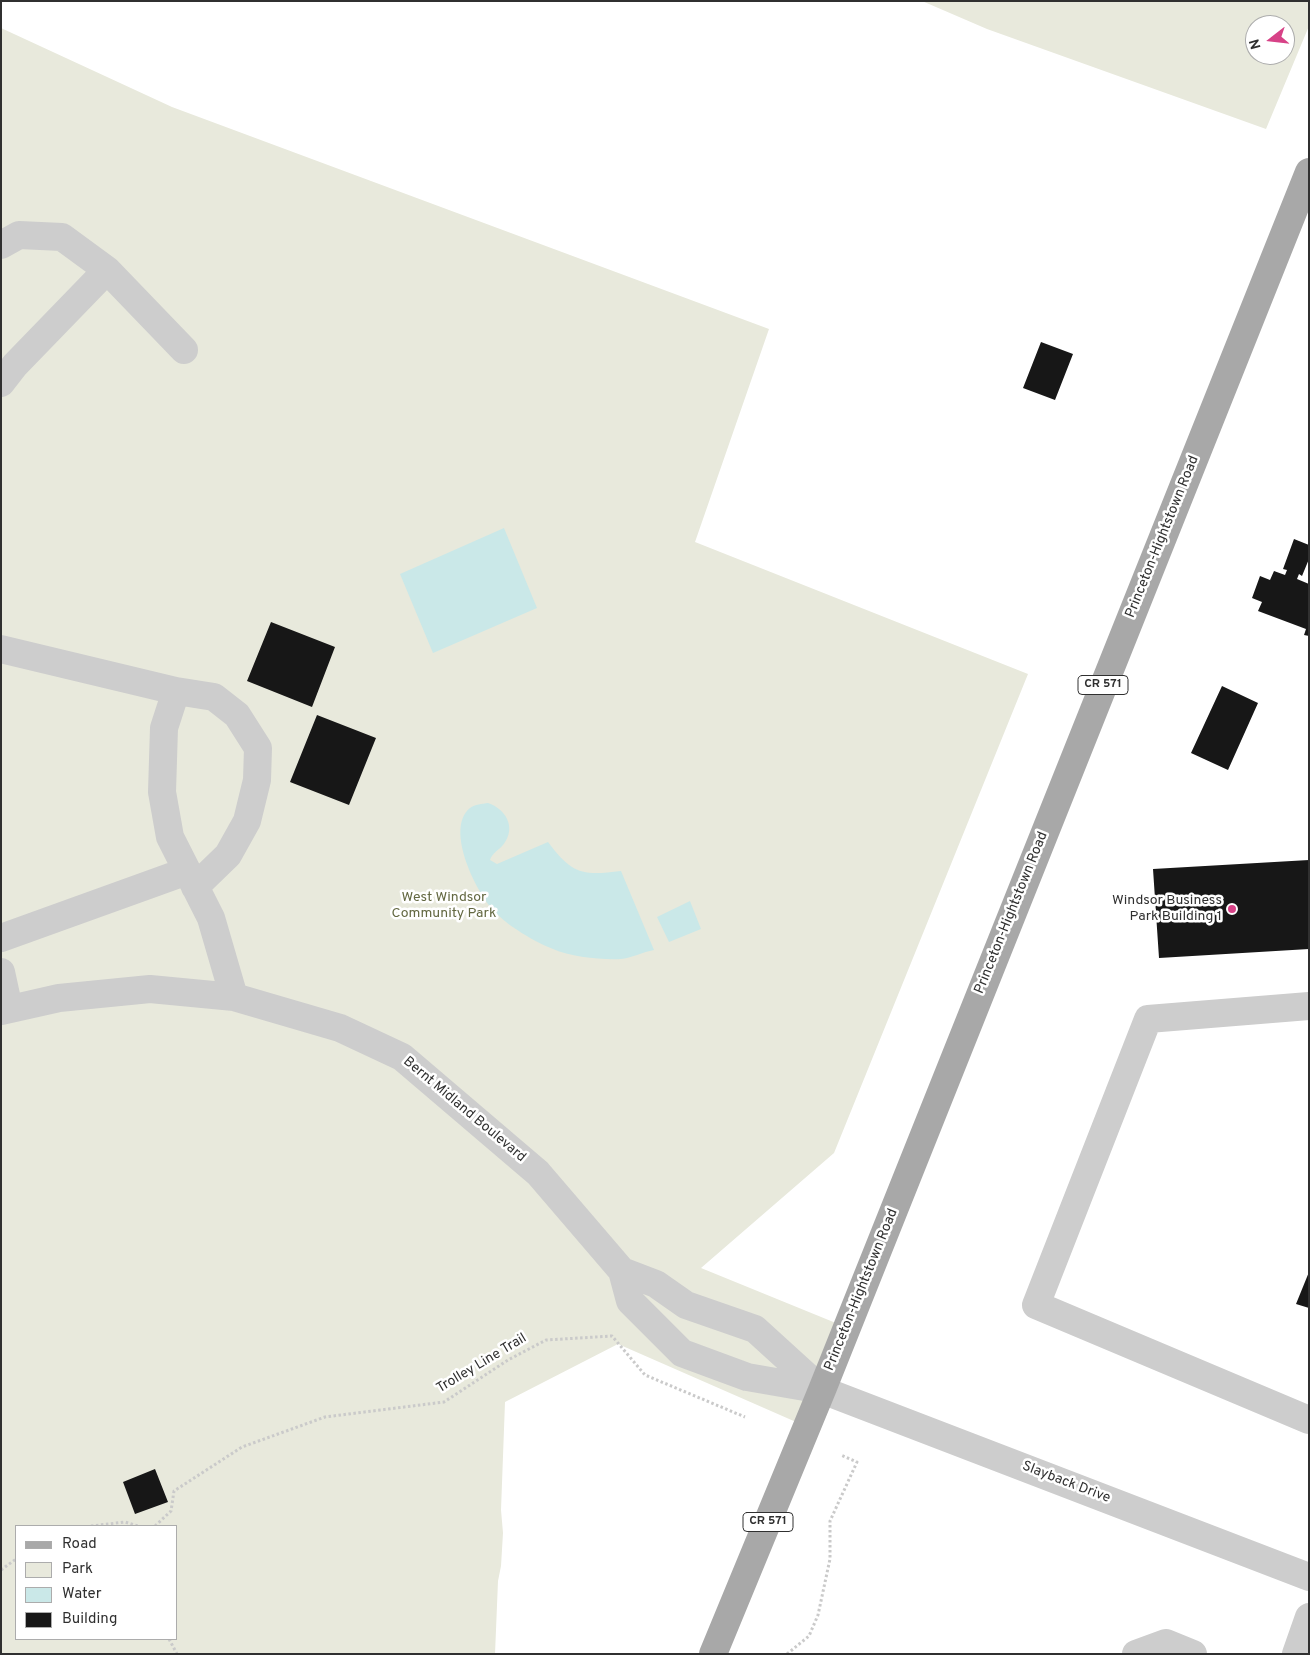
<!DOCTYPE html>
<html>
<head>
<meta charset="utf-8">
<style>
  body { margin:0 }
  #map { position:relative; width:1310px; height:1655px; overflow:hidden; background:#fff; font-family:Overpass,sans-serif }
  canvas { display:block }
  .frame { position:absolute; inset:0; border:2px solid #303030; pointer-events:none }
  .legend { position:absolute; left:15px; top:1525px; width:162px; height:115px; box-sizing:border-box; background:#fff; border:1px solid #acacac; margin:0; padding:6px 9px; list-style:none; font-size:15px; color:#303030 }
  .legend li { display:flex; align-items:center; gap:10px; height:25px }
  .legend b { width:25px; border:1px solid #acacac }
  .north { position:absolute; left:1245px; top:15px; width:50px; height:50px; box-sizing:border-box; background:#fff; border:1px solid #acacac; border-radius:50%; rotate:254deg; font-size:14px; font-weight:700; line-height:20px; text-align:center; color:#303030 }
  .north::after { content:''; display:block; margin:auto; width:18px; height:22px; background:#d74287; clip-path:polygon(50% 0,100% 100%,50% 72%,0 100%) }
</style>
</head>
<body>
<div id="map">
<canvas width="1310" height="1655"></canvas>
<div class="frame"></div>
<ul class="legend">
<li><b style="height:6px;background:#a8a8a8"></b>Road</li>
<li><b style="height:14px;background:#e8e9dc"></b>Park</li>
<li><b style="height:14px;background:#cae8e8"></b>Water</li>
<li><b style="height:14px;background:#171717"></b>Building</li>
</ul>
<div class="north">N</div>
</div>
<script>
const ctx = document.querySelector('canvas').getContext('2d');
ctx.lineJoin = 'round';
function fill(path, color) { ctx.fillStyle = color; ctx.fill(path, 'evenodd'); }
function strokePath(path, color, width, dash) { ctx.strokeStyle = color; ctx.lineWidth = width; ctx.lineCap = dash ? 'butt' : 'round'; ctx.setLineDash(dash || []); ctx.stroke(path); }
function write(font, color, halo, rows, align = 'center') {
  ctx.font = font + ' Overpass,sans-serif'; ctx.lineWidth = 5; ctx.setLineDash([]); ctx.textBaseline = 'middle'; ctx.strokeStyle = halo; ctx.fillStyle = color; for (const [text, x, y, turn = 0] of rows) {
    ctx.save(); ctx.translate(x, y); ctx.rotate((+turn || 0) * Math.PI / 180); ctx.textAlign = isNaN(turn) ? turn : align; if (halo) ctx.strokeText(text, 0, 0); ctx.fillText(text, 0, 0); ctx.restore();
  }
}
fill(new Path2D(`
  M922,1H1309V26L1266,129L987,29ZM1255,25H1285V55H1255Z
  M1,28L172,107L769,329L695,542L1028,674L834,1153L701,1268L853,1330L812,1429L618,1344L505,1402L501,1510L503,1533L501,1566L498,1581L495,1654H1ZM16,1526H176V1639H16Z`), '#e8e9dc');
fill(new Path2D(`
  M504,528L537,608L433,653L400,574Z
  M488,803C506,809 517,828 503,845C499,850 492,853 490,860L497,864L548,842C572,874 582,876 621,871L654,950C643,952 631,958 621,959C601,960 571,957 553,949C535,942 508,926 495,912C477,894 444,829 470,808C475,804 482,804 488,803Z
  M690,901L701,929L669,942L657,917Z`), '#cae8e8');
fill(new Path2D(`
  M1041,342L1073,354L1055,400L1023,388Z
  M1294,539L1309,545V559L1302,576L1299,574L1297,579L1309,584V636L1304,635L1306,629L1258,611L1262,602L1252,598L1260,576L1270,580L1274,571L1285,575L1287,570L1283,569Z
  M271,622L335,647L312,707L247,681Z
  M1222,686L1258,703L1228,770L1191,753Z
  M317,715L376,738L349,805L290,782Z
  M1309,860V949L1159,958L1153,869Z
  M1309,1272V1308L1296,1304Z
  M155,1469L168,1502L135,1514L123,1482Z`), '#171717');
strokePath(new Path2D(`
  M91,1526L125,1522L138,1526
  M155,1526L171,1511L174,1491L242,1447L325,1417L444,1402L508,1360L546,1340L612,1336L645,1375L745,1417
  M1,1570L16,1559
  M169,1639L177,1654
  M787,1654L809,1636L818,1615L830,1559V1521L857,1462L841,1455`), '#cacaca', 3, [2.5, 2.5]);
strokePath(new Path2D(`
  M1,245L19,235L62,237L107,270L15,365L1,383
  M107,270L184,350
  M1,649L176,691L214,697L237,715L258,748L257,780L247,821L228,855L195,887
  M176,691L164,728L162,792L170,837L211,918L234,997
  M1,938L187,871
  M1,972L9,1009
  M1309,1006L1148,1019L1036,1305L1309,1420
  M1,1011L59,998L150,989L234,997L340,1028L402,1057L538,1173L622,1271L630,1301L682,1353L747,1377L822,1390L1309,1577
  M622,1271L656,1284L686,1305L755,1329L822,1390
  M1136,1654L1166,1643L1193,1654
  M1296,1654L1309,1617`), '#cdcdcd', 28);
strokePath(new Path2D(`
  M713,1654L822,1390L1309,172`), '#a8a8a8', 28);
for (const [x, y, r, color] of [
  [1232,909,5,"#d74287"]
]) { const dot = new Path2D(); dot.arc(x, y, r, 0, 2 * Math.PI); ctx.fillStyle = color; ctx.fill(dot); strokePath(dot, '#fff', 2); }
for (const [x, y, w] of [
  [1103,685,50],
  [768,1522,50]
]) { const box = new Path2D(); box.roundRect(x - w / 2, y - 9.5, w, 19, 4); ctx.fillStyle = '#fff'; ctx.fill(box); strokePath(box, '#303030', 1); }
write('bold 12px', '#303030', null, [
  ["CR 571",1103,685],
  ["CR 571",768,1522]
]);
write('14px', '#303030', '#fff', [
  ["Princeton-Hightstown Road",1163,537,-68],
  ["Princeton-Hightstown Road",1012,913,-68],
  ["Bernt Midland Boulevard",464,1110,40],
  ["Princeton-Hightstown Road",862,1290,-68],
  ["Trolley Line Trail",482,1364,-31],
  ["Slayback Drive",1066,1483,21]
]);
write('14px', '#636841', '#fff', [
  ["West Windsor",444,898],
  ["Community Park",444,914]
]);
write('14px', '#303030', '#fff', [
  ["Windsor Business",1222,901],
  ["Park Building 1",1222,917]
], 'right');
</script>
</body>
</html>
